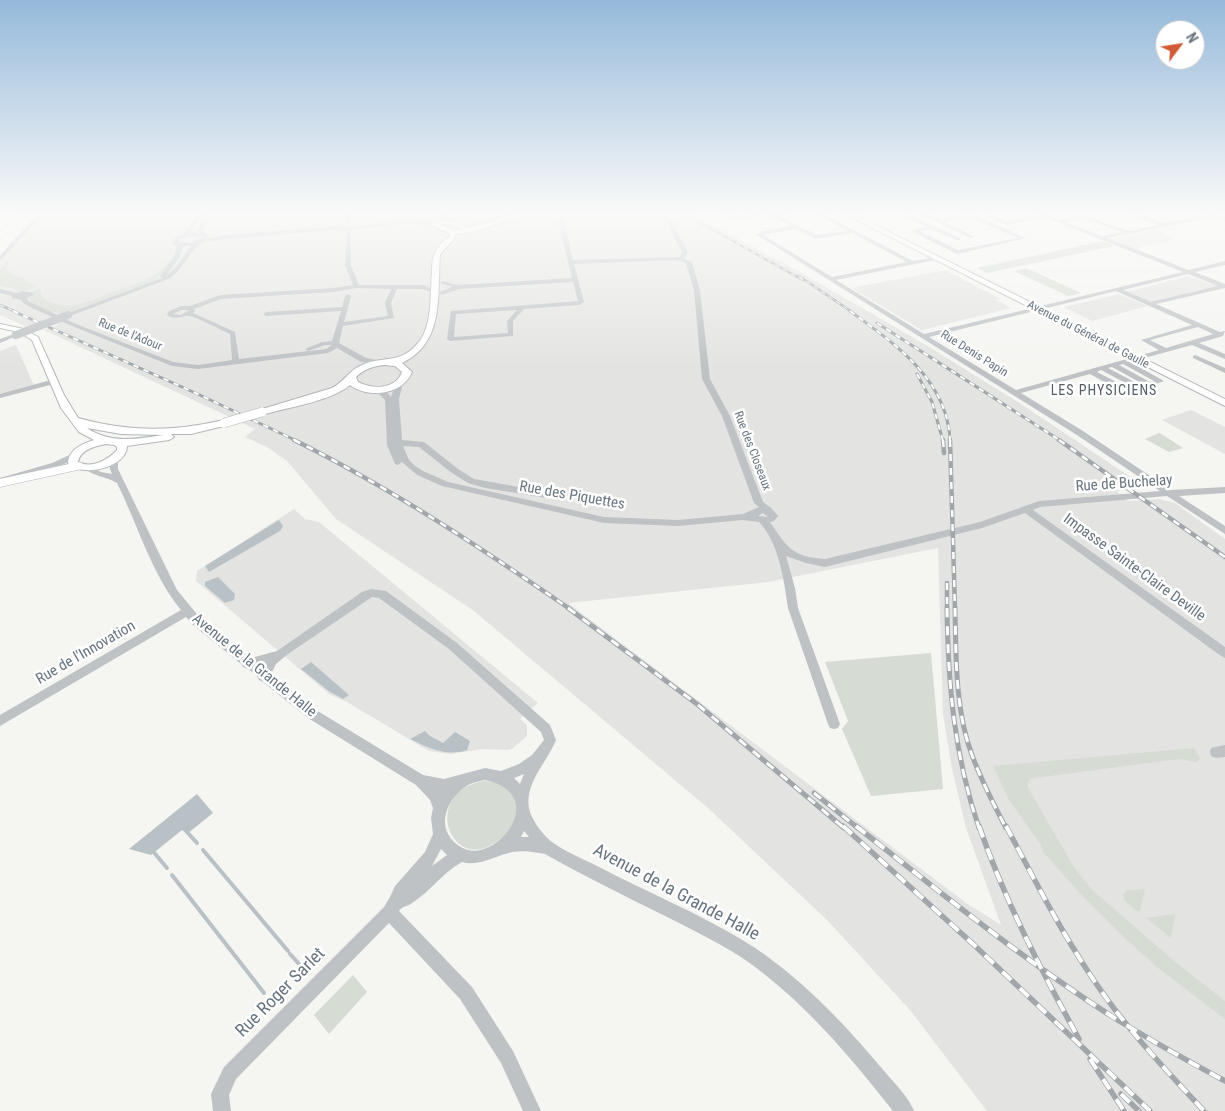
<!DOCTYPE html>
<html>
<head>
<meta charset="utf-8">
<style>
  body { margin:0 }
  #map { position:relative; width:1225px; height:1111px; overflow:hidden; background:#f5f5f2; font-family:"Roboto Condensed",sans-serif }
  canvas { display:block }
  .north { position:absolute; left:1155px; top:20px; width:50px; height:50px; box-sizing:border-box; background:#fff; border:1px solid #c2c8cc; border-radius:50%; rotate:59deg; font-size:14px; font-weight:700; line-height:20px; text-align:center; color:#677580 }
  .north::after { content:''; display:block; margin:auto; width:18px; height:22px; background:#d25a35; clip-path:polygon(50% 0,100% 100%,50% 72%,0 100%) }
</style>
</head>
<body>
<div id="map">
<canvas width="1225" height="1111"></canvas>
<div class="north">N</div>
</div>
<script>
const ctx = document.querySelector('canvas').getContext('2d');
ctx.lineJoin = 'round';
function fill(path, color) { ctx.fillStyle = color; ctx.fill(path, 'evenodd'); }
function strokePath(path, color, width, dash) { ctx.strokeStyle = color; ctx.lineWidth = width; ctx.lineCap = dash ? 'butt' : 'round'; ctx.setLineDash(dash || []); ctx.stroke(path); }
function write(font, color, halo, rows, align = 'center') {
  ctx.font = font + ' "Roboto Condensed",sans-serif'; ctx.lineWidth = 5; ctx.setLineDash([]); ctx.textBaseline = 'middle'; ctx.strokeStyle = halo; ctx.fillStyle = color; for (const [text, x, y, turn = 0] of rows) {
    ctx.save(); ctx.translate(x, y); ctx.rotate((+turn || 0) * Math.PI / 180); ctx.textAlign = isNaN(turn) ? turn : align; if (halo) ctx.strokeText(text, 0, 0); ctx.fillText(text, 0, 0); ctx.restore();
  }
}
fill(new Path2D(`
  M38,212H689L800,272L926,345L1021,404L1147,488L1116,491L1128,501L1159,499L1175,503L1225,539V1111H987L910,1010L828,921L708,808L474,611L336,519L287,461L267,447L245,437L255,429L44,330L58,325L49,321L29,328L0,315V255ZM938,548L943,714L952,769L966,828L1001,925L969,905L568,603L768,582Z
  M1155,229L1174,238L1167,242L1142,246L1138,250L1109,239Z
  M945,270L1001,299L996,300L1011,308L922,330L851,288Z
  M1187,276L1218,286L1151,303L1124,291H1131Z
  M1119,294L1148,306L1092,321L1064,307Z
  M16,345L35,388L0,398V351Z
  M1191,410L1225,427V454L1162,420Z
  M294,509L305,519L319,522L538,703L520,719L527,725V736L512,749L507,750L483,749L450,754L429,751L347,702L329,694L196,581L197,571Z`), '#e3e4e2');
fill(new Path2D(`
  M1103,241L1114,246L987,273L977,268Z
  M176,255L165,273L156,280L67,314C54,313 36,311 28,299L34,291L40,288C41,298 44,300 53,303C74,311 96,298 116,291C127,287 140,284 151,277C162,271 166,261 176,255Z
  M6,262H8L6,270L37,286L24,291L0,285V270Z
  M1026,268L1081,293L1068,296L1014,271Z
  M1159,433H1160L1183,448L1169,452L1145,439Z
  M931,653L943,789L871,796L842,729L848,721L825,662Z
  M1194,748L1200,758L1197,762L1179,759L1035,778L1030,779L1027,786L1074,867L1091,889L1173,960L1225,1001V1019L1158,968L1125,938L1080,893L1043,852L1041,845L1009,800L993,766Z
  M484,781C508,782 523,798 514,821C509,833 505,836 495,843C449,873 421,791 484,781Z
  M1145,889L1140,911H1137L1125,901L1123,895L1127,890Z
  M1175,914L1171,938L1146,918Z
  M353,975L367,992L329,1034L314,1015Z`), '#d6dbd3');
fill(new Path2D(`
  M279,520L283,526L280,531L209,572L205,566Z
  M218,577L235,594L234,600L225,603L205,586V582Z
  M311,662L349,695L343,699L330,692L301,669Z
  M425,731L430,736L443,743L455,732L470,741L467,750C447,757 428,748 410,739Z
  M197,794L213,813L187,834L182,830L151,855L129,849Z`), '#b8c1c6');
strokePath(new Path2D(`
  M187,832L197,843
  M152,850L167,868
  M203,850L288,951
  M172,875L264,993
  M290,954L300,965`), '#b8c1c6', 4);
const major = new Path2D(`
  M535,212H570C557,221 539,215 524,217C501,219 479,234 456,234C455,241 444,248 440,255C437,295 445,343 402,363L412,372C403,395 368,399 350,385C331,401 290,407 265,414H259V410L332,388C344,382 349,370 362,365C384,355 400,365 418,343C433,326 430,294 432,272C432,266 432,259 435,253C438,246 444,241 450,236L449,233L432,226V224C444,218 458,219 468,228L507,216ZM446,224L454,225L463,229L455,230L439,225ZM384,365L395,366L402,372C396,389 373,390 358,382L356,377C364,369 373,366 384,365Z
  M841,212H849L1225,399V406Z
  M0,324L24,329L38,337L64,395L78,418C129,432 172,432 224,420L229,423L228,425L191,434H171L174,437L169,440L127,446C127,468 81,478 68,463C69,449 82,444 94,440L79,432L61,408L32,340L19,332L0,328ZM87,428L121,434L163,435C137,439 111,444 87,428ZM106,444L114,445L117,447V450C108,460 91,469 78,462C80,450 95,446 106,444Z`);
const highway = new Path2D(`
  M21,212H28L0,239V233Z
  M78,462L82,463L84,466L82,469L0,487V479Z`);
strokePath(major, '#b2b6b9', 2);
strokePath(highway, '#b1b5b7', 1);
fill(new Path2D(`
  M40,212H45L0,261V256Z
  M198,212H203L191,232L199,233L197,231L207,212H212L203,231L208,235L207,239L227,235L334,226C368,229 402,216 437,222L435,225L403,223L351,230V265L359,285H423L438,291L435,293L422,289H397L391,303L394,318L343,326L339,343L366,358L382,361V365L361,362L337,348L328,353L198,369L172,366L72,326L32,308L23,303L21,300L12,298V296L0,293V289L17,293L22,291L33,293V295L27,298L28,301L76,324L173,362L198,365L232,360L230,334C221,330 197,317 189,316C181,315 175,321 167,315L169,311L181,306H190L220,295L334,288L353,285L345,265L347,231L334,230L227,239L202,242L193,251L179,270L171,278L70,316H66V314L162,278L160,276L173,258L177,248L172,243L176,237C188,233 193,223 198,212ZM191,236L203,237L191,243L178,242L180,239ZM182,246H191L175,268L166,276L179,258L183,248ZM356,288L391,289L385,303L388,316L344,322L351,296L348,294L345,296L342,307L266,312L263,314L266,316L341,311L332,341L322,342L305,349L308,351L325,345H332L326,349L239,359L235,332L193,313L195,311L194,309L221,299L334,292ZM182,310H189L181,315L173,314Z
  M343,212H348L350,223L345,222Z
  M440,212H444L445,222L440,221Z
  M720,212C726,212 730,216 736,216C744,217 763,212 774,212L773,213L776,215L800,212L780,217L817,235L848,231L813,212H819L913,261L937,257L938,258L935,260L836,280L924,334L1183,272L1044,217L1006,225L985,216V214L1007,221L1039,215L1033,212H1040L1059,220L1085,216L1129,231L1158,225L1125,212H1132L1164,223L1207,215L1205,212L1225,217V221L1213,217L1107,238L1189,270L1225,261V265L1195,272L1225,284V288L1156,304L1220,332L1225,331L1223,336L1199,343L1225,354V359L1192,345L1130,362L1164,381L1130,393H1124L1090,374L1021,393L1083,431L1171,490L1225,487V493L1179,496L1225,526V534L1167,496L1040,507L1033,510L1225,647V658L1221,656L1025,513L982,528L825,567L806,563L786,556L795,588L798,608L840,724L838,728L834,729L830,728L828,724L788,608C784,580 779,543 759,522L743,520L678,526L604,523L442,486L417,475L402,462L398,465L395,464L387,445L385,400L380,395L369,390L373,388L386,391L391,397L396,381H399L403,383L399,399L402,440L424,442L458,469L474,479L547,492L552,495L547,498L485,488L468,483L452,473L419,447L403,446L409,460L415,466L423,471L448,482L604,517L678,520L743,514L759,507L754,503L722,416L702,379L694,290L686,263L676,260L574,264L584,302L580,305L524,309L513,321V336L450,341L447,339L451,311L578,301L573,282L459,289L442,295L439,293L440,292L452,287L441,283V281L458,285L572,278L558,222L560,214L562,213L564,214V222L573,260L680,257L682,252L666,221L660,214L662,213L671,220L688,252L684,259L692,262L700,290L710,379L730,416L763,502L771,508L778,516L774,521L770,522C787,547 792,557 825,559L980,522L1039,501L1160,491L1077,435L757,235L760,232L791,226L768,214L735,219ZM1085,219L1122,232L1102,236L1065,222ZM795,229L816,239L852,233L907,262L832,277L763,235ZM1188,274L1218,286L1151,302L1123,290ZM1116,291L1192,325L1141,340L1159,350L1016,390L929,337ZM517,310L507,321L508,333L454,337L456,314ZM1198,327L1213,334L1166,348L1150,340ZM1123,364L1154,381L1150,382L1119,365ZM1112,367L1143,384L1140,385L1108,368ZM1101,370L1133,387L1128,388L1097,372ZM763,513L768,517L758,516Z
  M916,212H922L940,220L965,215L960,212H967L1026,238L957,254L913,232V230L927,227L905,217V215H909L960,238V240H956L931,229L920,231L958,250L1018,238L970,217L944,222L975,237L970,238Z
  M14,334L19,335L0,343V339Z
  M1195,355L1225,368V373L1193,358V356Z
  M47,381H50V385L0,398V394Z
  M74,453L77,454V458L58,467L0,484V478L52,463Z
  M114,456L118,459V469L177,590L201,619L251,658L277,651L362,592L371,589L386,591L457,643L550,725L556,740C547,763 522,785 530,812C534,823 543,835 552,842C565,852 584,859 599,867C647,892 698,913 744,941C798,974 844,1023 885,1072C895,1084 908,1096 914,1111H893C849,1055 801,998 741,957C714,940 685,926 657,912C619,893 582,875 545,854C535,852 524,850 513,852C495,855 481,867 462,862C442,873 430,892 412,903C407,907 402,906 399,911L472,987L513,1051L541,1111H523L501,1063L460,999L389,923L236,1079L229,1095L231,1111H213L211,1094L224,1067L384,907L390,897L395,886L425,852L433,834L431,818L433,808L430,800L416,785L308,718L263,682L259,680C256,674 249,669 243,667L241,664L193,625L186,617L0,726V715L181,610C151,573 138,525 117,483C106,476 93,477 83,467L87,464L101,472L112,474L110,469V459ZM372,597L379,598L449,649L541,732L544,740L532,755L519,764L501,771L485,768L444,779L423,775L316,710L271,674L276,664L288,654ZM265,663L262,668L259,665ZM524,774L520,784L514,778ZM485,780C553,794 494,870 459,846C433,828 447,796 470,784C475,782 480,781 485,780ZM524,831L529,837H521ZM441,849L447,855L432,866Z
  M1225,745V757L1216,758L1211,756L1210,752L1211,748Z`), '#bec2c5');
fill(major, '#fff');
fill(highway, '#fff');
const railFar4 = new Path2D(`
  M681,212L803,280
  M799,276L852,312
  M0,305L16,312`);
const railFar3 = new Path2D(`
  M13,311L202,396L297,441
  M850,311C895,344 948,380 950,441
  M877,323L1061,441
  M917,374L932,402L943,441`);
const railFar2 = new Path2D(`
  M294,440C391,488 481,548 570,609
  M943,440L944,453
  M950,440L955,609
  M1059,440L1225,557
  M947,583V609`);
const railFar1 = new Path2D(`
  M568,608L697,704L844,828
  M947,608C948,685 954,754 979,828
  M955,608C956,656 955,710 972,755C981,780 994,805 1006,828
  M814,793L858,828`);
const rail = new Path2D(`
  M843,826L973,944L1150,1111
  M856,826C941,893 1025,961 1116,1019C1152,1041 1188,1061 1225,1081
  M979,826C1005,901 1041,970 1079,1039
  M1006,826C1033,877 1059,928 1091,976C1123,1025 1164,1068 1204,1111
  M1090,1059L1124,1111
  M1121,1094L1139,1111`);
strokePath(railFar4, '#a0a6aa', 2.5);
strokePath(railFar3, '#a0a6aa', 3);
strokePath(railFar2, '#a0a6aa', 4.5);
strokePath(railFar1, '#a0a6aa', 5);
strokePath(rail, '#a0a6aa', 5.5);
strokePath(railFar4, '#fff', 1, [4.5]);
strokePath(railFar3, '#fff', 2, [5.5]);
strokePath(railFar2, '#fff', 2.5, [7]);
strokePath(railFar1, '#fff', 3, [9]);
strokePath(rail, '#fff', 4, [12]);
const majorBridge = new Path2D(`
  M224,423L262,412`);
strokePath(majorBridge, '#b2b6b9', 10, []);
strokePath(new Path2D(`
  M16,335L68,315`), '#bec2c5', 8);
strokePath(majorBridge, '#fff', 9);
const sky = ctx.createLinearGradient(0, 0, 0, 368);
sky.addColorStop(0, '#95b9da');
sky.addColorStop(0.58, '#fafaf9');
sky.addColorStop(1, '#fafaf900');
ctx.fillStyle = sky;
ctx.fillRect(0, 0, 1225, 368);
write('12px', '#677580', '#fff', [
  ["Rue de l'Adour",130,335,22],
  ["Avenue du Général de Gaulle",1088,335,27],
  ["Rue Denis Papin",974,354,32],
  ["Rue des Closeaux",752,451,69]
]);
ctx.letterSpacing = '1px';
write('14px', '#545e66', '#fff', [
  ["LES PHYSICIENS",1104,391]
]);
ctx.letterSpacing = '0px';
write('15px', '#677580', '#fff', [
  ["Rue de Buchelay",1124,484,-4],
  ["Rue des Piquettes",572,496,10],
  ["Impasse Sainte-Claire Deville",1134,568,36],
  ["Rue de l'Innovation",86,653,-30],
  ["Avenue de la Grande Halle",254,666,39]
]);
write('18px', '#677580', '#fff', [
  ["Avenue de la Grande Halle",676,893,28],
  ["Rue Roger Sarlet",281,993,-45]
]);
</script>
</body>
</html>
